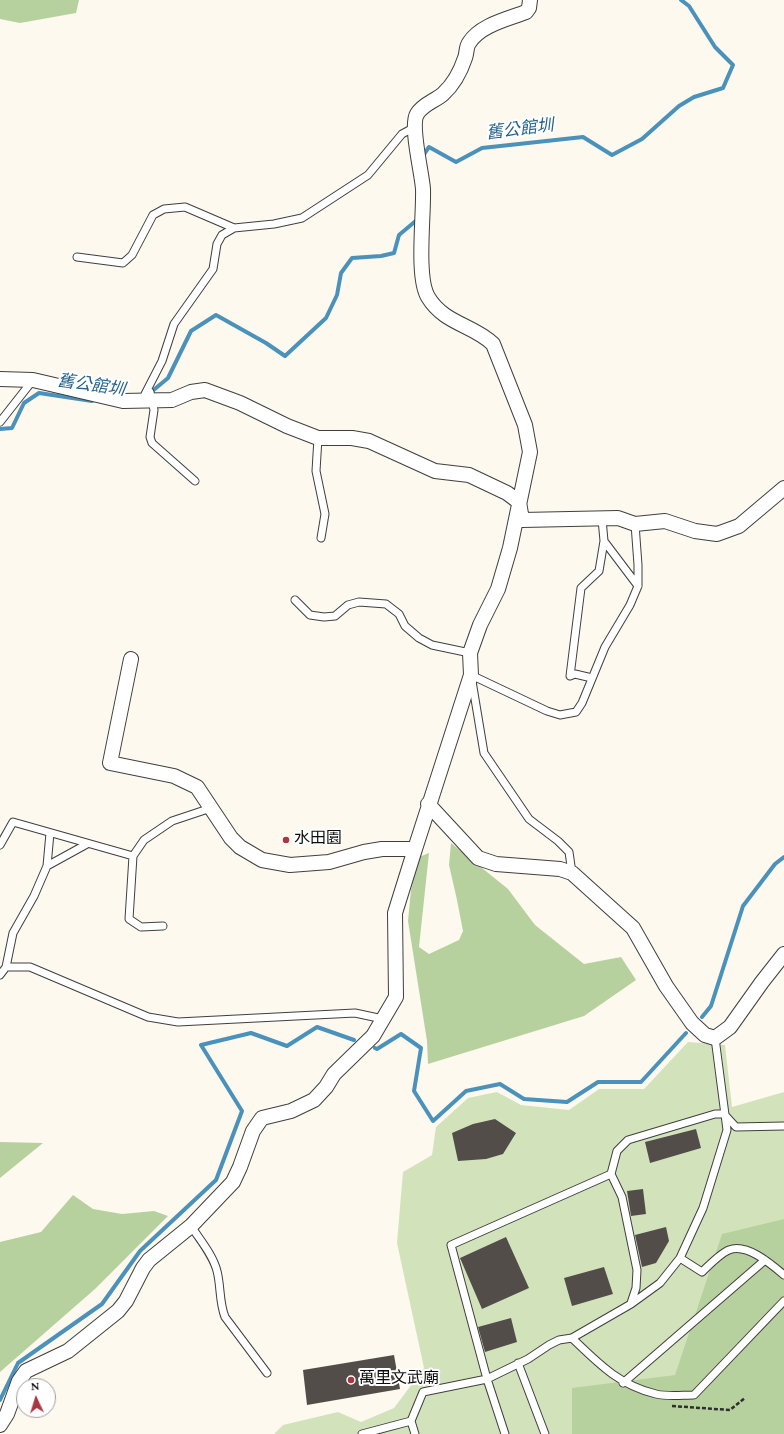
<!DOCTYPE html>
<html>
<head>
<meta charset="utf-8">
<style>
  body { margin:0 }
  #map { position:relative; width:784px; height:1434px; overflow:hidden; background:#fdf9ee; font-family:Spectral,serif }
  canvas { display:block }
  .north { position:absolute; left:16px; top:1378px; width:40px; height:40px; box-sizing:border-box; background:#fff; border:1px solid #9e9e9e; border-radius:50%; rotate:356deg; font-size:11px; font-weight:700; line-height:16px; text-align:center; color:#0c0c0c }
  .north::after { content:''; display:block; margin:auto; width:14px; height:18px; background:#a93741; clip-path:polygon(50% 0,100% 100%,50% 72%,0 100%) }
</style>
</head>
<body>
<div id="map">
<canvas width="784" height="1434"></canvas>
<div class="north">N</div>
</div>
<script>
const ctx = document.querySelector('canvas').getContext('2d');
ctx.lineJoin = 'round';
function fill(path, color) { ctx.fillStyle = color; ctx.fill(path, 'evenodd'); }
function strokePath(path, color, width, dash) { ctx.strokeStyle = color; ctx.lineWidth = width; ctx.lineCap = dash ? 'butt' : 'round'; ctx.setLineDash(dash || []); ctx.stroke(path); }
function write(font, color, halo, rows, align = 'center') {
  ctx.font = font + ' Spectral,"Noto Sans TC",serif'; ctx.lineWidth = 4; ctx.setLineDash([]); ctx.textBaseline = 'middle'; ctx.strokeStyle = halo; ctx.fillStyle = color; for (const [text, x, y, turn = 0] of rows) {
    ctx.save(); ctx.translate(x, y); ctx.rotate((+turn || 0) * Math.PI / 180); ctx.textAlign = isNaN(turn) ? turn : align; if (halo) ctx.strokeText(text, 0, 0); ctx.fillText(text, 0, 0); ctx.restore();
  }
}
fill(new Path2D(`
  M688,1042L725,1045L732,1107L784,1092V1434H274L283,1425L338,1412L361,1422L394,1408L424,1368L397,1243L403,1172L432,1155L436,1127L468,1098L497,1092L521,1105L569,1110L599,1089H644Z`), '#d2e3bc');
fill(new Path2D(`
  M0,0H79L76,13L20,23L0,19Z
  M451,843L508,889L535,925L584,964L621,957L636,980L584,1016L428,1064L427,1041L408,921L411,890L419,857L429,853L419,947L429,954L459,940L463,931L457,900L449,865Z
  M0,1142L43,1143L0,1178Z
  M73,1195L93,1209L122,1214L154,1211L168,1216L95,1289L0,1372V1242L41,1232Z
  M784,1219V1434H572V1388L675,1375L722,1234Z`), '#b7d19e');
strokePath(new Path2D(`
  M422,157L429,147L456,162L482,148L583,137L612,155L642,139L679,106L694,97L723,88L733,65L715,47L689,6L681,0
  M150,393L168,378L191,331L216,315L266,343L285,356L326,318L337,295L341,273L352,258L381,256L394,253L399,235L418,219
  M0,429L12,428L24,403L39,393L92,401
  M702,1017L711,1006L743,906L775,864L784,857
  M375,1048L377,1049L401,1034L421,1048L414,1091L433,1121L466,1091L500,1084L524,1099L567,1102L598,1082H641L686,1033
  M0,1400L18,1363L102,1304L140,1251L216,1180L242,1111L201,1045L251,1033L287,1046L317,1027L354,1040`), '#4a92bb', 4);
fill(new Path2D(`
  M495,1119L516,1133L503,1154L486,1159L458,1161L452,1133L473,1124Z
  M696,1129L701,1148L650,1163L645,1142Z
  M643,1189L646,1214L631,1216L627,1191Z
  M666,1227L669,1241L656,1263L642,1267L635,1235Z
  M506,1237L529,1288L482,1309L460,1258Z
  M604,1267L613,1294L572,1306L564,1278Z
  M511,1318L517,1342L485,1352L478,1327Z
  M394,1355L400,1389L307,1405L303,1370Z`), '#534d4a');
const service = new Path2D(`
  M77,257L123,263L132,255L153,215L164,209L185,207L234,228
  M0,422L33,380
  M318,438L316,471L325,514L321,538
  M195,481L152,443L150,437L154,410L150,392L145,394L162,361L174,324L213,269L217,244L222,235L234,228L274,224L302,218L368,175L402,134L415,127
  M602,519L604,541L638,586
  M295,600L310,615L324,617L335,616L348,605L359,602L386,604L399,614L405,626L419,638L432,645L470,653
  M592,678L575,674L570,676L581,588L599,571L604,541
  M0,845L13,822L133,856L144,840L172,821L211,808
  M133,856L129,919L141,927L163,926
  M47,866L87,844
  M572,873L569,852L558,841L529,819L484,753L471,675L547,711L560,715L576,712L582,703L605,647L630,605L638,586V565L635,524
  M6,967L13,933L34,896L47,866L50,833
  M0,975L6,967H30L148,1017L178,1022L355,1013L383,1019
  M191,1226C200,1240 213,1255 217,1271C221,1286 219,1302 225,1317L267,1373
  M680,1258L702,1272C708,1266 721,1253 729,1250C747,1243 771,1264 784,1275
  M631,1303L636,1288L637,1270L622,1197L611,1174L617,1151L628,1140L715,1114H724L736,1127L784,1126
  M572,1338C599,1364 619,1385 656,1394C668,1397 682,1395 694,1395L784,1301
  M518,1363L545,1434
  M623,1383L765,1260
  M362,1434L411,1421
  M415,1434L411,1421L423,1392L487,1379L451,1245L611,1174
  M505,1434L487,1379L528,1359L549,1345L559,1340L572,1338L631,1304L660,1283L680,1258L703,1208L727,1130L715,1038`);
const minor = new Path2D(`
  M0,379L33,380L123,401L172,400L191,392L205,390L240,403L287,426L318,438H352L369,441L435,471L469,475L507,493L519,502L522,520L618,518L635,524L665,521L695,531L717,534L739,526L784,488
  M131,659L110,763L174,776L197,787L231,838L240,847L262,860L290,865L329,862L364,852L382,849H415L471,675L470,653L480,625L498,589L510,548L530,452L525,425L493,344C474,325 444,324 428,297C416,277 424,215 423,189C422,173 410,126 417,114C423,104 435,101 443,94C453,85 461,70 465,58C467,53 466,47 469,43C480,25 508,19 526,12L529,8L530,0
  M428,804L478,858L496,864L560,869L572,873L633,928L666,986L692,1023L705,1035L715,1038L730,1027L762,982L784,954
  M0,1425L7,1414L19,1381L26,1371L68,1351L118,1311L126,1301L143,1268L149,1260L191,1226L233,1182L240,1167L253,1131L262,1118L291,1111L314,1100L326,1087L334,1074L373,1036L396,997L395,913L415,849`);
strokePath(service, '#3f3f3f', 9);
strokePath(minor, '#3f3f3f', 16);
strokePath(new Path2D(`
  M672,1406L730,1410L745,1398`), '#2e2e2e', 2.5, [4, 2]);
strokePath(service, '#fff', 7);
strokePath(minor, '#fff', 14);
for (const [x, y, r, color] of [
  [286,840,4,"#a93741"],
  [351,1380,4,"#a93741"]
]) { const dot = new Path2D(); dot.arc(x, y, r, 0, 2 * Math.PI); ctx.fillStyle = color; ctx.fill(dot); strokePath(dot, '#fff', 1.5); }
write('16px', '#0c0c0c', '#fff', [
  ["水田園",294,840],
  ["萬里文武廟",359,1380]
], 'left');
write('italic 17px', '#27648d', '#fff', [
  ["舊公館圳",520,131,-7],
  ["舊公館圳",91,387,8]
]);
</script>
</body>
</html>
